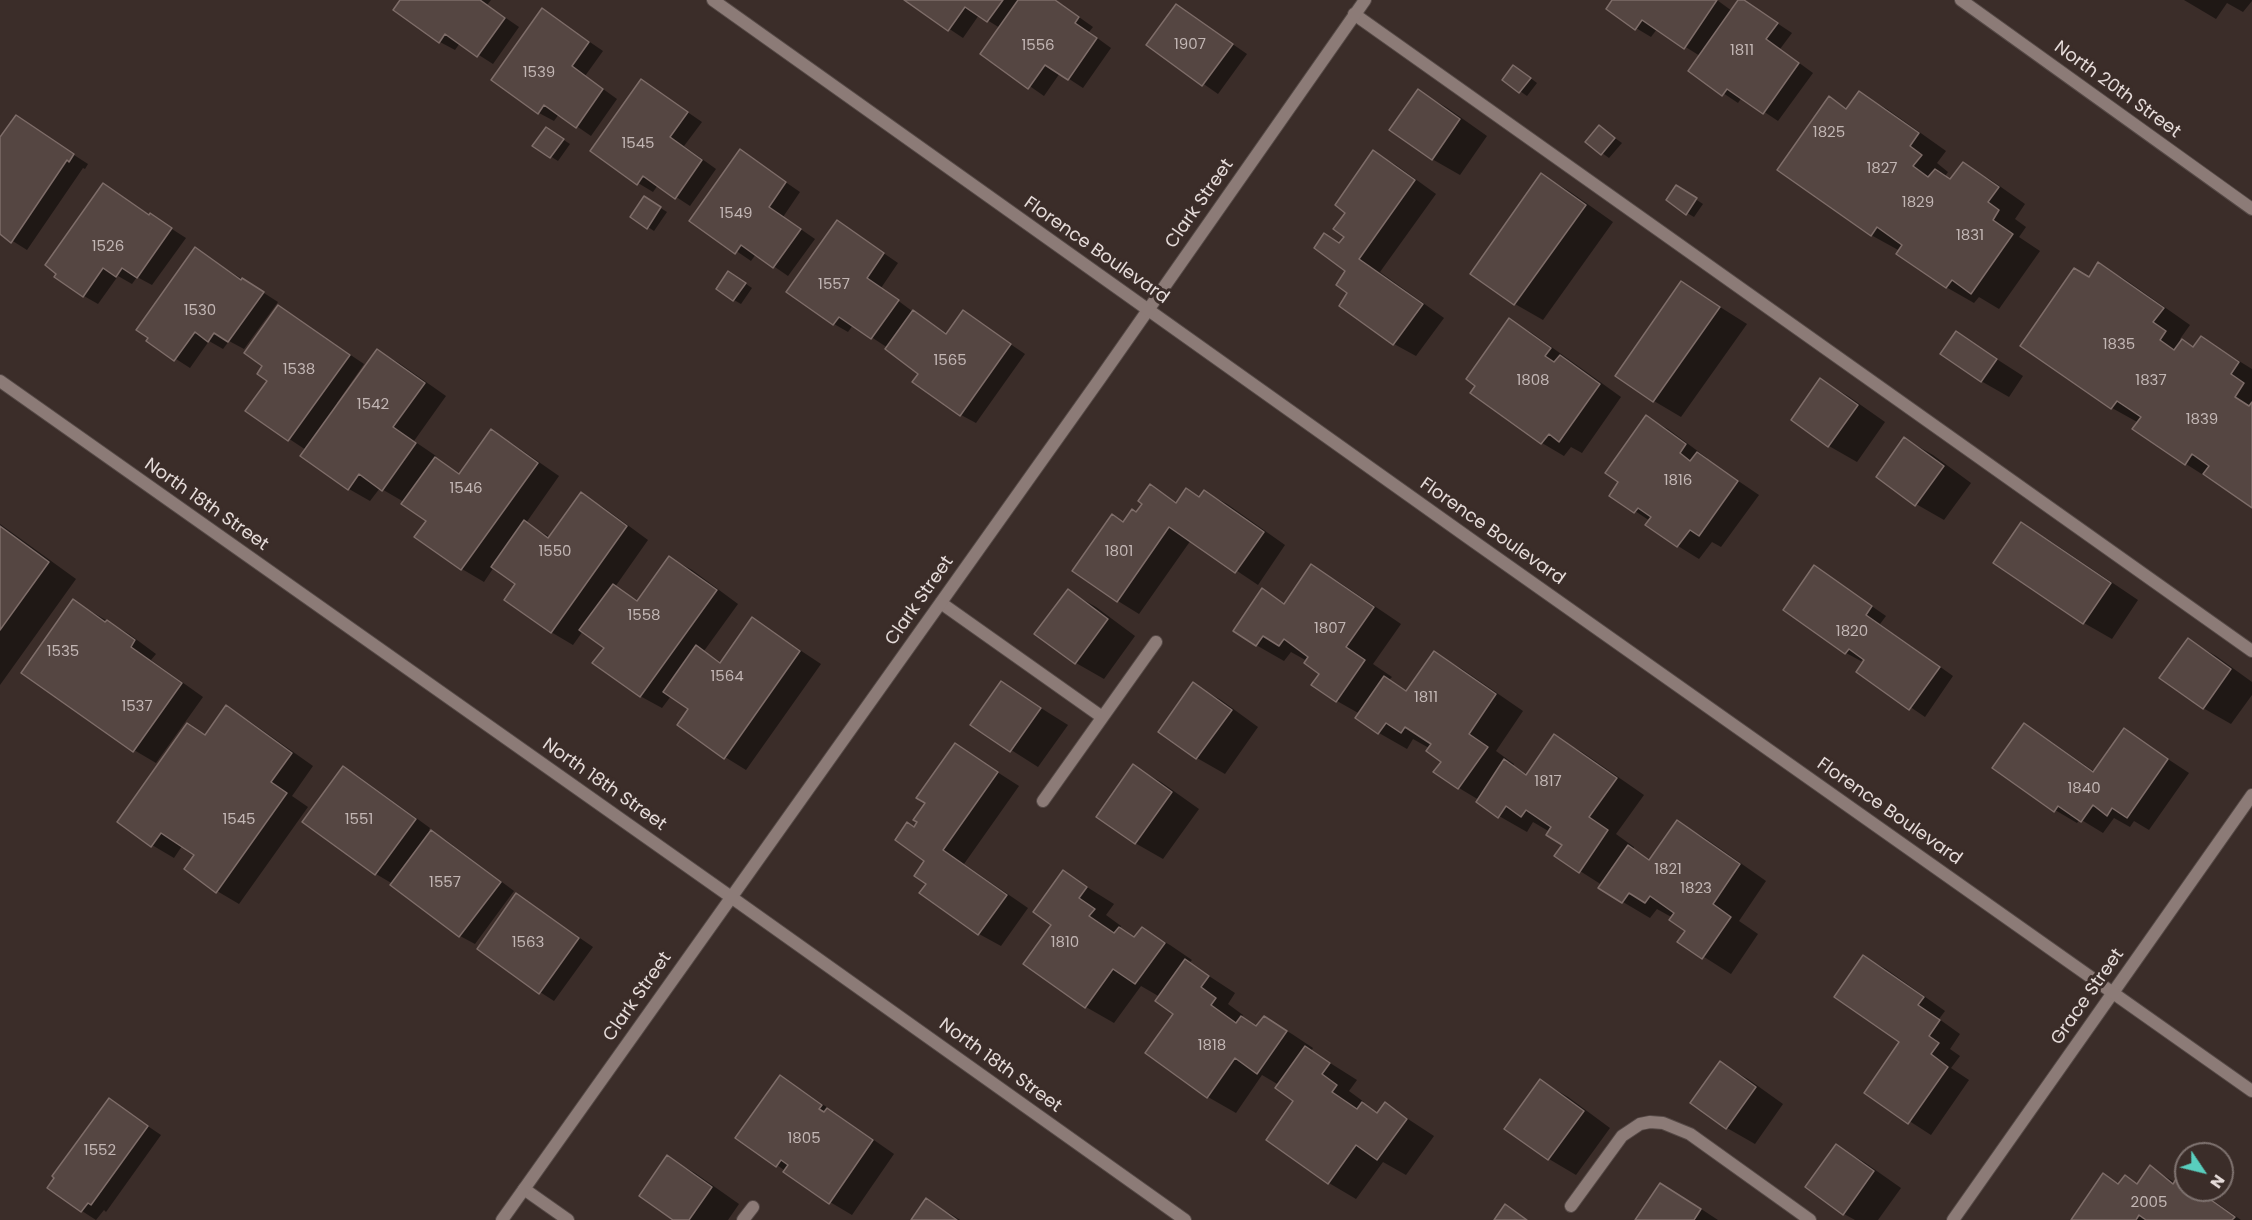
<!DOCTYPE html>
<html>
<head>
<meta charset="utf-8">
<style>
  body { margin:0 }
  #map { position:relative; width:2252px; height:1220px; overflow:hidden; background:#3b2d29; font-family:Poppins,sans-serif }
  canvas { display:block }
  .north { position:absolute; left:2174px; top:1142px; width:60px; height:60px; box-sizing:border-box; background:#3b2d29; border:2px solid #7f7370; border-radius:50%; rotate:125deg; font-size:16px; font-weight:700; line-height:24px; text-align:center; color:#e6dcda }
  .north::after { content:''; display:block; margin:auto; width:21px; height:27px; background:#59cebe; clip-path:polygon(50% 0,100% 100%,50% 72%,0 100%) }
</style>
</head>
<body>
<div id="map">
<canvas width="2252" height="1220"></canvas>
<div class="north">N</div>
</div>
<script>
const ctx = document.querySelector('canvas').getContext('2d');
ctx.lineJoin = 'round';
function fill(path, color) { ctx.fillStyle = color; ctx.fill(path, 'evenodd'); }
function strokePath(path, color, width, dash) { ctx.strokeStyle = color; ctx.lineWidth = width; ctx.lineCap = dash ? 'butt' : 'round'; ctx.setLineDash(dash || []); ctx.stroke(path); }
function write(font, color, halo, rows, align = 'center') {
  ctx.font = font + ' Poppins,sans-serif'; ctx.lineWidth = 6; ctx.setLineDash([]); ctx.textBaseline = 'middle'; ctx.strokeStyle = halo; ctx.fillStyle = color; for (const [text, x, y, turn = 0] of rows) {
    ctx.save(); ctx.translate(x, y); ctx.rotate((+turn || 0) * Math.PI / 180); ctx.textAlign = isNaN(turn) ? turn : align; if (halo) ctx.strokeText(text, 0, 0); ctx.fillText(text, 0, 0); ctx.restore();
  }
}
fill(new Path2D(`
  M401,0H491L487,5L519,27L493,64L460,43L455,50L440,42L395,9Z
  M906,0H1055L1093,27L1089,32L1111,48L1083,88L1060,73L1044,96L982,53L1000,28L979,15L963,38Z
  M1614,0H1717L1732,11L1740,0H1742L1792,33L1780,49L1813,73L1778,121L1742,97L1738,103L1690,71L1700,56L1657,29L1651,37L1636,28L1608,8Z
  M2184,0H2252V1L2243,12L2227,3L2216,19Z
  M1177,6L1247,54L1218,94L1148,45Z
  M543,10L603,51L585,76L617,99L591,136L559,114L554,121L539,113Z
  M1521,71L1537,83L1527,96L1504,80Z
  M642,81L702,122L684,146L716,169L690,206L658,185L653,192L638,183Z
  M1418,91L1446,107L1487,136L1460,175L1432,159Z
  M1859,93L1887,109L1946,151L1937,163L1948,172L1945,176L1952,180L1963,164L1991,180L2025,204L2015,219L2026,227L2019,237L2040,251L1999,309L1979,297L1974,303L1946,287L1900,251L1871,235L1829,98L1848,109Z
  M1599,127L1622,143L1609,158L1587,142Z
  M553,133L570,144L558,161L534,146Z
  M46,137L88,164L85,169L83,168L27,250L0,233V139Z
  M740,151L800,192L783,217L815,239L788,276L756,254L751,261L691,220Z
  M1374,152L1396,165L1436,194L1380,272L1444,318L1416,356L1394,344L1341,305L1349,293L1348,270L1340,244L1346,236L1348,212Z
  M1542,175L1569,191L1613,222L1543,320L1515,304L1472,273Z
  M103,185L186,238L152,285L137,277L132,284L118,276L98,304L84,296Z
  M1683,191L1703,204L1694,217L1687,213Z
  M651,202L667,212L654,231L648,227Z
  M838,222L898,263L881,288L912,311L948,334L963,312L1025,354L976,423L961,415L920,373L888,348L853,325L848,332L834,324Z
  M195,249L278,302L244,349L229,341L223,349L209,341L190,368L148,341Z
  M2099,264L2126,280L2190,325L2180,339L2182,341L2195,348L2202,338L2252,369V506L2186,464L2139,423L2112,408L2090,278Z
  M736,277L752,288L741,304L734,300Z
  M1682,283L1747,324L1681,417L1654,401Z
  M279,307L364,364L337,403L339,404L378,351L399,363L446,396L414,441L436,456L435,459L461,474L492,431L513,444L559,476L526,523L550,537L581,494L603,507L648,540L615,587L639,601L670,558L692,570L738,604L704,651L722,663L753,619L821,664L746,770L725,757L690,709L671,696L662,708L640,696L606,647L583,631L573,645L551,632L517,583L494,567L484,582L462,569L416,536L428,521L404,502L380,488L370,501L349,489L306,450L247,411L269,381L264,366Z
  M1510,320L1532,333L1621,397L1582,453L1571,447L1564,456L1542,443L1472,393Z
  M1956,333L2023,376L2009,397L1981,381Z
  M1821,380L1848,396L1885,422L1857,462L1829,446L1793,419Z
  M1646,417L1668,429L1707,458L1706,459L1759,495L1721,547L1712,542L1699,559L1678,546L1650,521L1611,495L1620,481Z
  M1905,439L1933,455L1971,483L1944,520L1916,504Z
  M1150,486L1178,503L1200,498L1205,492L1227,504L1285,545L1258,585L1191,540L1139,614L1118,601L1113,516L1124,523L1137,514L1144,504Z
  M0,524L76,579L0,685Z
  M2021,524L2049,540L2138,600L2112,639L2084,623L1995,562Z
  M1311,566L1339,582L1401,624L1373,664L1392,677L1389,680L1407,691L1434,653L1462,669L1523,711L1496,751L1514,764L1513,766L1528,775L1554,736L1582,752L1644,795L1616,834L1634,847L1633,850L1651,860L1678,822L1705,838L1766,881L1739,921L1758,934L1731,974L1679,941L1687,931L1673,918L1657,909L1650,918L1623,902L1602,885L1580,871L1564,845L1550,832L1533,822L1527,832L1499,816L1479,800L1459,788L1443,761L1429,748L1413,739L1407,749L1379,733L1360,714L1337,701L1321,673L1307,661L1291,652L1284,661L1256,645L1262,590L1286,604Z
  M1815,567L1886,616L1880,624L1953,676L1925,717L1858,671L1869,655L1867,654L1861,661L1846,653Z
  M1068,591L1096,607L1135,636L1104,679L1076,663L1037,634Z
  M74,601L129,634L156,654L151,660L203,697L156,763L134,750Z
  M2188,640L2216,656L2252,682V695L2231,724L2203,708Z
  M1001,683L1068,725L1038,767L972,725Z
  M1193,684L1221,700L1258,727L1225,774L1197,758L1160,732Z
  M226,707L248,720L313,766L292,796L308,807L239,904L217,891L196,855L182,846L174,858L152,845L188,725L206,736Z
  M2024,725L2046,738L2095,772L2124,730L2189,773L2149,830L2134,821L2130,827L2114,818L2103,833L2080,819L2077,823L2055,810L1994,768Z
  M955,745L1019,786L964,864L1028,908L1001,946L979,934L921,893L928,884L926,861L914,828Z
  M1133,766L1161,782L1199,809L1163,859L1135,843Z
  M344,768L358,776L430,828L429,830L446,840L514,891L475,944L460,936L393,884L376,874L304,822Z
  M1063,872L1114,904L1106,915L1121,926L1119,929L1135,938L1142,929L1170,945L1192,960L1189,963L1235,993L1228,1004L1243,1015L1241,1017L1258,1027L1264,1018L1292,1034L1313,1048L1311,1051L1357,1080L1349,1091L1364,1102L1362,1104L1378,1113L1385,1104L1434,1136L1406,1175L1383,1162L1356,1199L1329,1183L1268,1140L1296,1101L1279,1085L1262,1075L1236,1113L1208,1097L1147,1053L1175,1014L1160,997L1141,986L1114,1023L1086,1007L1025,964L1053,925Z
  M517,895L593,947L554,1001L540,992Z
  M1864,957L1886,969L1945,1011L1939,1019L1960,1034L1950,1049L1960,1056L1951,1068L1969,1080L1931,1135L1866,1093L1901,1042Z
  M1720,1063L1748,1079L1783,1104L1755,1144L1727,1128L1692,1103Z
  M780,1077L802,1090L894,1154L852,1215L830,1202L738,1138Z
  M1541,1081L1568,1097L1610,1128L1576,1175L1549,1159L1506,1129Z
  M109,1100L161,1135L106,1212L104,1210L96,1220L82,1211Z
  M1837,1146L1864,1162L1901,1188L1878,1220H1855L1844,1214Z
  M667,1157L695,1173L739,1204L728,1220H675Z
  M2150,1167L2176,1183H2186V1190L2200,1191L2241,1220H2073L2104,1175L2120,1184L2125,1177L2138,1184Z
  M1661,1185L1689,1201L1718,1220H1637Z
  M926,1200L954,1216L960,1220H912Z`), '#0007');
const building = new Path2D(`
  M400,0H480L505,18L477,57L445,34L439,43L393,10Z
  M904,0H1003L987,22L965,7L948,31Z
  M1018,0H1055L1079,17L1075,23L1097,38L1068,80L1045,65L1028,89L980,54Z
  M1612,0H1717L1684,49L1642,20L1635,30L1606,9Z
  M1738,0H1744L1778,23L1766,39L1799,63L1763,114L1727,89L1722,96L1688,71Z
  M1176,4L1233,44L1202,86L1146,45Z
  M542,8L589,42L572,66L603,89L576,128L544,105L538,114L491,80Z
  M1513,65L1531,78L1519,93L1502,80Z
  M641,79L688,112L670,137L702,160L675,199L643,176L637,185L590,151Z
  M1418,89L1460,119L1432,160L1389,130Z
  M1859,91L1919,133L1910,146L1922,155L1913,166L1928,177L1935,169L1950,179L1963,162L1999,187L1988,202L1999,210L1993,220L2013,234L1971,294L1952,280L1946,288L1896,254L1902,245L1877,227L1871,236L1777,170L1829,96L1846,109Z
  M16,115L74,154L69,162L67,160L11,243L0,234V137Z
  M1599,125L1615,138L1601,155L1585,142Z
  M546,127L564,139L550,158L532,146Z
  M740,149L786,182L769,207L801,229L773,268L741,245L735,254L689,221Z
  M1373,150L1415,180L1359,259L1423,304L1393,345L1339,306L1347,293L1336,285L1345,271L1314,248L1324,233L1339,243L1344,237L1333,229L1345,213L1335,205Z
  M1541,173L1586,205L1514,305L1470,274Z
  M103,183L149,215L150,213L172,228L137,278L122,268L116,277L103,268L83,297L54,277L56,274L45,265Z
  M1676,185L1697,198L1686,215L1666,200Z
  M644,196L661,207L647,229L630,217Z
  M837,220L884,253L867,278L899,300L871,339L839,317L833,325L786,292Z
  M195,247L241,280L242,278L264,292L228,342L214,333L208,342L195,332L174,361L146,341L148,338L136,330Z
  M2098,262L2164,308L2153,322L2166,331L2160,340L2174,350L2182,339L2193,347L2201,336L2239,362L2231,374L2244,383L2235,397L2249,406L2252,402V508L2203,474L2209,466L2192,454L2185,465L2132,429L2141,417L2117,401L2111,409L2020,346L2074,268L2089,277Z
  M728,271L746,283L733,301L716,289Z
  M1681,281L1720,307L1653,402L1615,376Z
  M278,305L350,355L288,441L245,411L267,381L257,374L262,366L244,353Z
  M913,310L946,334L963,310L1011,344L960,416L912,382L918,374L885,349Z
  M1509,318L1551,348L1545,356L1554,362L1560,355L1600,384L1559,442L1549,434L1541,444L1470,393L1475,386L1466,379Z
  M1956,331L1997,359L1981,382L1940,354Z
  M377,349L425,383L393,427L416,443L382,491L359,474L348,490L300,456Z
  M1820,378L1858,405L1828,447L1791,420Z
  M1646,415L1686,444L1680,453L1690,461L1697,452L1738,481L1699,536L1690,530L1677,547L1645,525L1651,517L1638,508L1634,513L1609,496L1618,482L1605,473Z
  M491,429L538,463L461,570L414,537L426,521L401,504L435,457L459,474Z
  M1904,437L1944,466L1915,506L1876,477Z
  M1150,484L1176,503L1186,488L1199,497L1204,490L1264,532L1235,573L1169,527L1117,602L1072,571L1112,514L1123,522L1132,509L1136,512L1142,504L1138,501Z
  M581,492L627,526L551,633L504,600L515,584L491,567L524,520L548,538Z
  M2021,522L2111,583L2083,624L1993,563Z
  M0,526L49,562L0,630Z
  M669,556L717,590L640,697L592,663L604,648L579,630L613,584L637,601Z
  M1311,564L1374,607L1346,647L1365,660L1336,702L1311,685L1319,674L1304,663L1308,657L1284,639L1279,646L1263,636L1256,646L1233,631L1262,588L1284,604Z
  M1814,565L1872,606L1866,615L1940,667L1909,710L1856,672L1864,660L1849,649L1845,654L1783,610Z
  M1068,589L1108,619L1075,664L1034,634Z
  M73,599L105,622L107,620L135,640L131,647L182,683L133,752L21,673Z
  M752,617L800,651L724,759L677,725L688,709L663,692L696,645L720,663Z
  M2188,638L2231,669L2203,709L2159,678Z
  M1434,651L1496,694L1469,734L1488,747L1458,789L1433,772L1441,762L1426,751L1431,744L1405,727L1401,733L1386,723L1378,734L1355,718L1384,676L1406,691Z
  M1001,681L1041,708L1010,752L970,725Z
  M1193,682L1232,710L1196,759L1158,732Z
  M226,705L292,753L271,782L287,793L216,893L184,869L194,855L161,833L151,847L117,822L187,723L205,735Z
  M2024,723L2093,772L2124,728L2168,759L2127,818L2112,808L2107,816L2093,805L2081,822L2058,806L2054,812L1992,768Z
  M1554,734L1617,778L1589,817L1608,830L1579,873L1554,856L1562,845L1546,835L1551,827L1526,810L1521,817L1506,806L1498,818L1476,802L1504,759L1526,775Z
  M955,743L998,772L943,850L1007,895L978,935L919,893L926,884L914,876L924,861L895,840L907,822L914,827L917,822L913,820L925,803L916,798Z
  M1133,764L1172,792L1135,844L1096,817Z
  M343,766L416,819L375,875L302,822Z
  M1677,820L1740,864L1713,904L1731,917L1702,959L1677,942L1685,931L1669,920L1674,913L1650,896L1645,903L1629,893L1622,903L1598,888L1628,845L1649,860Z
  M431,830L501,882L459,937L390,885Z
  M1063,870L1087,887L1079,898L1095,909L1089,916L1114,933L1119,927L1134,937L1142,927L1165,943L1135,984L1113,969L1085,1008L1023,964L1051,925L1033,912Z
  M516,893L579,938L539,994L477,949Z
  M1863,955L1924,997L1918,1005L1940,1020L1929,1036L1939,1043L1931,1054L1948,1067L1908,1124L1864,1093L1899,1042L1834,997Z
  M1185,959L1209,976L1201,987L1216,998L1211,1005L1236,1023L1241,1016L1256,1026L1264,1016L1287,1031L1257,1074L1235,1058L1207,1098L1145,1053L1173,1014L1155,1001Z
  M1305,1046L1330,1063L1322,1074L1337,1085L1332,1092L1357,1109L1362,1102L1377,1113L1385,1102L1407,1119L1377,1160L1356,1145L1328,1184L1266,1140L1293,1101L1275,1088Z
  M1720,1061L1756,1087L1726,1129L1690,1103Z
  M780,1075L822,1105L819,1109L824,1112L827,1108L873,1140L829,1204L783,1172L788,1165L781,1160L776,1167L735,1138Z
  M1540,1079L1584,1111L1548,1160L1504,1129Z
  M109,1098L148,1126L91,1205L88,1203L81,1212L47,1188L54,1178L52,1176Z
  M1836,1144L1874,1171L1843,1215L1805,1187Z
  M667,1155L712,1187L689,1220H673L639,1196Z
  M2150,1165L2173,1184L2178,1176L2186,1182V1190H2197L2235,1217L2232,1220H2146L2139,1215L2136,1220H2071L2103,1173L2118,1184L2125,1175L2137,1184Z
  M1660,1183L1701,1209L1694,1220H1635Z
  M926,1198L957,1220H911Z
  M1505,1204L1527,1220H1494Z`);
fill(building, '#554642');
strokePath(building, '#7e6d69', 1.5);
const service = new Path2D(`
  M1354,14L2252,651
  M941,603L1102,717
  M1043,801L1156,642
  M524,1189L568,1220
  M1571,1206L1622,1136L1640,1124L1650,1122L1663,1123L1690,1134L1810,1220
  M743,1220L753,1207`);
const minor = new Path2D(`
  M0,381L731,897L1185,1220
  M502,1220L1099,380L1365,0
  M1953,1220L2252,795`);
const tertiary = new Path2D(`
  M713,0L1473,541L2252,1091
  M1961,0L2252,209`);
strokePath(service, '#554946', 14);
strokePath(minor, '#554946', 14);
strokePath(tertiary, '#554946', 14);
strokePath(service, '#8c7b77', 12);
strokePath(minor, '#8c7b77', 12);
strokePath(tertiary, '#8c7b77', 12);
write('15px', '#c2b6b4', null, [
  ["1907",1190,45],
  ["1556",1038,46],
  ["1811",1742,51],
  ["1539",539,73],
  ["1825",1829,133],
  ["1545",638,144],
  ["1827",1882,169],
  ["1829",1918,203],
  ["1549",736,214],
  ["1831",1970,236],
  ["1526",108,247],
  ["1557",834,285],
  ["1530",200,311],
  ["1835",2119,345],
  ["1565",950,361],
  ["1538",299,370],
  ["1808",1533,381],
  ["1837",2151,381],
  ["1542",373,405],
  ["1839",2202,420],
  ["1816",1678,481],
  ["1546",466,489],
  ["1550",555,552],
  ["1801",1119,552],
  ["1558",644,616],
  ["1807",1330,629],
  ["1820",1852,632],
  ["1535",63,652],
  ["1564",727,677],
  ["1811",1426,698],
  ["1537",137,707],
  ["1817",1548,782],
  ["1840",2084,789],
  ["1545",239,820],
  ["1551",359,820],
  ["1821",1668,870],
  ["1557",445,883],
  ["1823",1696,889],
  ["1563",528,943],
  ["1810",1065,943],
  ["1818",1212,1046],
  ["1805",804,1139],
  ["1552",100,1151],
  ["2005",2149,1203]
]);
write('18px', '#e6dcda', '#3b2d29', [
  ["North 20th Street",2117,90,36],
  ["Clark Street",1200,204,-55],
  ["Florence Boulevard",1096,251,35],
  ["North 18th Street",206,505,35],
  ["Florence Boulevard",1492,532,35],
  ["Clark Street",920,601,-55],
  ["North 18th Street",604,785,35],
  ["Florence Boulevard",1889,812,35],
  ["Clark Street",638,997,-55],
  ["Grace Street",2088,997,-55],
  ["North 18th Street",1000,1066,36]
]);
</script>
</body>
</html>
